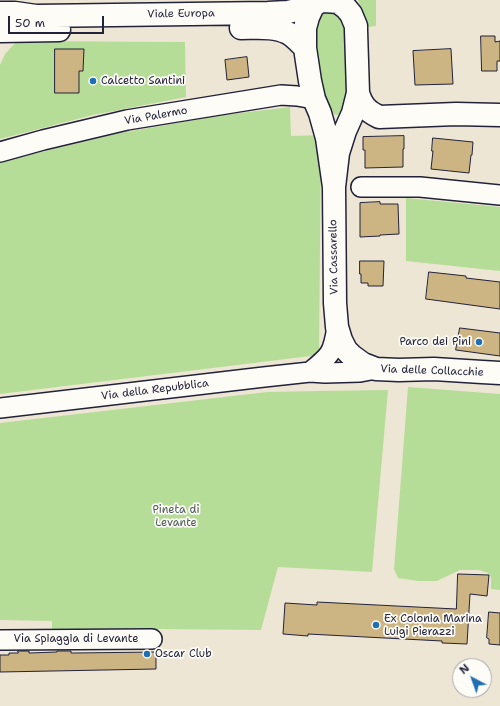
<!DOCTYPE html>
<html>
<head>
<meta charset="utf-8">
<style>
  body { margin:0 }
  #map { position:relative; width:500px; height:706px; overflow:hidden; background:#eee6d4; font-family:"Shantell Sans",sans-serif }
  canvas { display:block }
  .north { position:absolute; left:452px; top:658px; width:40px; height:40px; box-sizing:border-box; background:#fdfcf7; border:1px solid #a5a5ac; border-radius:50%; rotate:319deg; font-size:11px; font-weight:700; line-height:16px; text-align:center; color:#22223b }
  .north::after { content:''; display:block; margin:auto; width:14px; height:18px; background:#1f6fb2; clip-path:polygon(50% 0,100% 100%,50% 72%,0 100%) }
  .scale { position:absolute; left:8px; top:16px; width:96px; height:18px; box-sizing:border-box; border:2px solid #22223b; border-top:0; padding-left:5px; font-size:12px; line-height:14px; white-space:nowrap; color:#22223b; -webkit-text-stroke:3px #fdfcf7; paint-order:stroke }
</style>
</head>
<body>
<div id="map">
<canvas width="500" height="706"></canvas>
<div class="north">N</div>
<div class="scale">50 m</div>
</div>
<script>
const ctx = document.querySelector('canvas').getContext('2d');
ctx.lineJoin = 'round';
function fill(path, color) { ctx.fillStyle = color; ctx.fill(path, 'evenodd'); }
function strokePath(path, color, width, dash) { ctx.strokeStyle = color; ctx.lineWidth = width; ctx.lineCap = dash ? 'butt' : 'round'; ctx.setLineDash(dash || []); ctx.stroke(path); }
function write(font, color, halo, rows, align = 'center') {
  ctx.font = font + ' "Shantell Sans",sans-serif'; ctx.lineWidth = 3.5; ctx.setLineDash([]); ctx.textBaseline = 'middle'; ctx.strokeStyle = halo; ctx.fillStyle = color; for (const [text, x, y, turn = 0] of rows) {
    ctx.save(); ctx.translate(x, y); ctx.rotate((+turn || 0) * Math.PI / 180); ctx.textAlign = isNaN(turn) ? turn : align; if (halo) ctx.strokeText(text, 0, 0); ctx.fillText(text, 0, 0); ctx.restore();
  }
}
fill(new Path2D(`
  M358,0H376V26L368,27Z
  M267,2V6L0,8V4Z
  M335,11L347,21L349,101L344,114L336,115L330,111L317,76L316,24L321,15L325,12Z
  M17,41L185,42L186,97L93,115L0,139V65L5,54Z
  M290,107L291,136L321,135L319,355L0,394V162L28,155L120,133L224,115Z
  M406,198L500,207V271L406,261Z
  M408,387L500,394V590L491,589V577L488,573L479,570H460L437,581H418L398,578L394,569Z
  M388,390L372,572L278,567L261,630L158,629L52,633V621L0,620V423L267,392L316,391Z`), '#b6dd98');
const building = new Path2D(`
  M481,36H495V42L500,41V61H497V71H482Z
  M55,49H84L83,71H79V93H55Z
  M451,49L453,84L415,85L413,51Z
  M247,57L249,77L227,80L225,60Z
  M404,136V149H403V167L365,168V150H363V137Z
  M433,138L473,142L472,155H471L469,173L431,169L433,151H432Z
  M380,202V204H398L399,234L380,235V236L360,237V203Z
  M360,261H384L383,286H368V283H361V274H360Z
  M429,272L466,276V278L500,282V309L426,299Z
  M460,328L500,333V356L456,350Z
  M458,574L489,575L487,596L470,594L467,644L442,643V641L308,634V636L283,634L285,603L317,605V602L456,609Z
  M489,612L500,613V645L489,644V639L487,638Z
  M18,651H29V653L57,652V651H71V653H74L156,652V669L0,672V655H9V653H18Z`);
fill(building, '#ccb483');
strokePath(building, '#22223b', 1);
const minor = new Path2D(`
  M0,152L43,140L127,120L281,95L297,96L314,99
  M361,187H420L500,195
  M310,372C331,355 333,353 337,327
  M0,408L264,377L310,372L325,373L360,372L376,369
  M0,640L152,639`);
const major = new Path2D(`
  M0,13H15L36,16L268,13L288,12L313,6
  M241,28C257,28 274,26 288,33C295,37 300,43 305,48
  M0,31L59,30
  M358,93C362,106 367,111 379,117L456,114L500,115
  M334,187L338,153L345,131L353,113L358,93L356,30V26L351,14L346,8L338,2L325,1L319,2L313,6L308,17L305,28V48L310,81L314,99L320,113L327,138L334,187L335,303L337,327L341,340L346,350L352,356L363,364L376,369L399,370L434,369L482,372L500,373`);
strokePath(minor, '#22223b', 22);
strokePath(major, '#22223b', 25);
strokePath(minor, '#fdfcf7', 19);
strokePath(major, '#fdfcf7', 22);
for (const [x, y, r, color] of [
  [93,81,4,"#1f6fb2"],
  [479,342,4,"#1f6fb2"],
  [376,625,4,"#1f6fb2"],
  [147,654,4,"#1f6fb2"]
]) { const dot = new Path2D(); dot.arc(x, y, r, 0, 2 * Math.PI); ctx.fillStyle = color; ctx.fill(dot); strokePath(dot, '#fdfcf7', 1.5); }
write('11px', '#22223b', '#fdfcf7', [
  ["Viale Europa",181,14,-1],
  ["Via Palermo",156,116,-10],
  ["Via Cassarello",334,257,-91],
  ["Via delle Collacchie",432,371,2],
  ["Via della Repubblica",155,390,-7],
  ["Via Spiaggia di Levante",76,639]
]);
write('11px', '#22223b', '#fdfcf7', [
  ["Calcetto Santini",101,81],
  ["Parco dei Pini",471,342,"right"],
  ["Ex Colonia Marina",384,619],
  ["Luigi Pierazzi",384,632],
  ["Oscar Club",155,654]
], 'left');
write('11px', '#4e5a57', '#fdfcf7', [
  ["Pineta di",176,510],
  ["Levante",176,523]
]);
</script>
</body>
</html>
